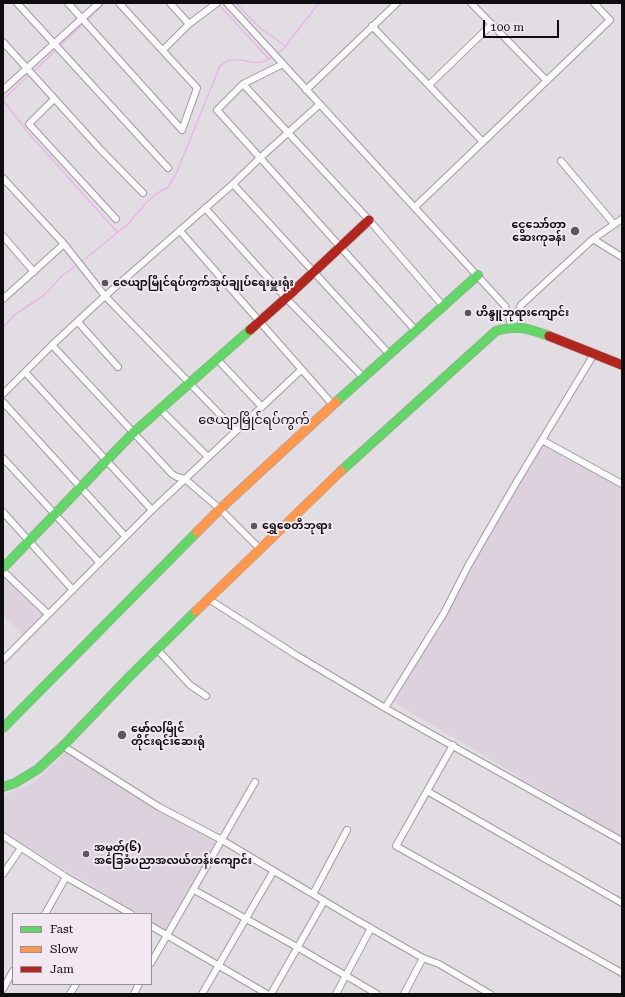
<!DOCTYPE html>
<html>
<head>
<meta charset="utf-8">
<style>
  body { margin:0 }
  #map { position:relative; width:625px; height:997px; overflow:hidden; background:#e2dde2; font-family:"Roboto Serif",serif }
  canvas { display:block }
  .frame { position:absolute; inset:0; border:4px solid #100d11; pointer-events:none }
  .legend { position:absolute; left:12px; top:913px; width:140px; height:72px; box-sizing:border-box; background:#f2e8f2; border:1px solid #989098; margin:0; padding:5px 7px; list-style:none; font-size:12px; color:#100d11 }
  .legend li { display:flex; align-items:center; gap:8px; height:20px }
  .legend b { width:20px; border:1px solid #989098 }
  .scale { position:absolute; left:483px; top:20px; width:76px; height:18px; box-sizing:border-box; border:2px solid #100d11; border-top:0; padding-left:5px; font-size:12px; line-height:14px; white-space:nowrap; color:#100d11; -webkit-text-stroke:3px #f2e8f2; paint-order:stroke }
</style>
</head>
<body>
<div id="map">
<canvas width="625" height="997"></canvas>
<div class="frame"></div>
<ul class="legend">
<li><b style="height:5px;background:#63d668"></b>Fast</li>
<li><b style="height:5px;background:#ff974d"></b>Slow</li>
<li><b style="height:5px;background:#b3261e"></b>Jam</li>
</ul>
<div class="scale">100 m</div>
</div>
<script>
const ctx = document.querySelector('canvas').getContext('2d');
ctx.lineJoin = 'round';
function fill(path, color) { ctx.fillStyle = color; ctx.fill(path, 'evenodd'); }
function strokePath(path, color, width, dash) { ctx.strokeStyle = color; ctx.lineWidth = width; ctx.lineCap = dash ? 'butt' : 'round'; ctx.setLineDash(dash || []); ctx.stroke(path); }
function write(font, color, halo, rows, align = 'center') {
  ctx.font = font + ' "Roboto Serif","Noto Sans Myanmar",serif'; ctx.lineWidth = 4; ctx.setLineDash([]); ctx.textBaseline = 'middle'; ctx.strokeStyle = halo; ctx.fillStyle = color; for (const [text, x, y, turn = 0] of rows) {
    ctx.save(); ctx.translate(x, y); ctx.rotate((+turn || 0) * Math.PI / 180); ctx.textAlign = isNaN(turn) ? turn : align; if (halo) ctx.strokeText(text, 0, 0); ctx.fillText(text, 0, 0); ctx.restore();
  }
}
fill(new Path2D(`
  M543,443L622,487V838L394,702Z
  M4,576L45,615L23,636L3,615Z
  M66,752L219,842L169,933L151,922V914H138L3,832V795L35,782Z`), '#dcd1dc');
strokePath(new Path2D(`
  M236,3L261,29L286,46
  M220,6L269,59
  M88,19L105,3
  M61,45L82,25
  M277,54L284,48L319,3
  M34,71L55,51
  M5,98L28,76
  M3,100L31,136L118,233
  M80,263L128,224L145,204L156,194L168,187L176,174L220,66C223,64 227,60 231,60C248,58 256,69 274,56
  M3,328L14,315L43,296L62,276L77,265`), '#e9b6eb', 1.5);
const street = new Path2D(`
  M17,3L168,168
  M68,3L182,130L197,88L119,3
  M170,3L189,24
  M227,3L505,306L509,315L511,327
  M471,3L547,81
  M372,26L483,142
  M3,42L100,149L143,193
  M163,50L189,24L217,3
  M283,64L243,84L217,110L416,331
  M243,84L369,220L444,307
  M429,85L492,24
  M3,90L99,3
  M306,90L397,3
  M54,99L29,124L116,219
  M561,161L614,224
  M3,178L64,244L105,296L236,431
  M233,184L390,355
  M415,207L610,20L594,3
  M205,208L286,298L364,378
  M180,231L333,405
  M3,236L34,272
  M593,239L622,257
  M3,299L64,244
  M78,322L118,367
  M511,327L521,305L593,239L622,219
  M52,345L172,474L177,477L185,479L220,509L260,549
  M217,359L262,407
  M25,372L152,510
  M3,394L52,345L105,296L233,184L261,157L320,104
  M3,402L125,536
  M160,409L208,457
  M542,440L622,484
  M3,458L99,562
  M3,512L73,590
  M3,571L48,614
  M210,600L296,655L385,708L622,841
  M157,649L190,685L206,696
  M3,660L152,510L301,370
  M385,708L444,613L468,566L516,483L594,354
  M453,745L396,846L622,973
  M63,746L159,807L222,840L353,918L423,958L439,964L490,994
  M427,791L622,903
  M3,836L66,877L131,914
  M3,874L21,848
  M194,890L297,947L377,994
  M313,894L347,830
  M45,914L66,877
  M151,926L267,994
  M151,963L255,782
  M3,989L13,971
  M70,994L76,984
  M134,994L139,984
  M202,994L273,872
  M271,994L324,901
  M336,994L371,928
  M404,994L423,958`);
const fast = new Path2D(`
  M336,402L478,275
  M341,471L496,331C518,324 529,329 549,336
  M3,568L133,433L250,330
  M3,728L197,532
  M3,787L15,783L38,769L63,746L132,674L196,611`);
const slow = new Path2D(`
  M197,532L220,509L336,402
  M196,611L341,471`);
const jam = new Path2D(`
  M250,330L286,298L369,220
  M549,336L622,365`);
strokePath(street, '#9f9b9f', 8);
strokePath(fast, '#9f9b9f', 10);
strokePath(slow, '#9f9b9f', 10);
strokePath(jam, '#9f9b9f', 10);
strokePath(street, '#fbfafb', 6);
strokePath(fast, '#63d668', 9);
strokePath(slow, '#ff974d', 9);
strokePath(jam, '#b3261e', 9);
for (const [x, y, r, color] of [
  [575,231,5,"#5a565a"],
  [105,283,4,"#5a565a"],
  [468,313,4,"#5a565a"],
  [254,526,4,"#5a565a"],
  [122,735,5,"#5a565a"],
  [86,854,4,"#5a565a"]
]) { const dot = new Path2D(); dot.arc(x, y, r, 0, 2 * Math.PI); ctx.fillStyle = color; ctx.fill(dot); strokePath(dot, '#f2e8f2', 1.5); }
write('bold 11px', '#100d11', '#f2e8f2', [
  ["ငွေသော်တာ",566,225,"right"],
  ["ဆေးကုခန်း",566,238,"right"],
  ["ဇေယျာမြိုင်ရပ်ကွက်အုပ်ချုပ်ရေးမှူးရုံး",113,283],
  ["ဟိန္ဒူဘုရားကျောင်း",476,313],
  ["ရွှေစေတီဘုရား",262,526],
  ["မော်လမြိုင်",131,729],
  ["တိုင်းရင်းဆေးရုံ",131,742],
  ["အမှတ်(၆)",94,848],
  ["အခြေခံပညာအလယ်တန်းကျောင်း",94,861]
], 'left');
write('13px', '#100d11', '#f2e8f2', [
  ["ဇေယျာမြိုင်ရပ်ကွက်",254,420]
]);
</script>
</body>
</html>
